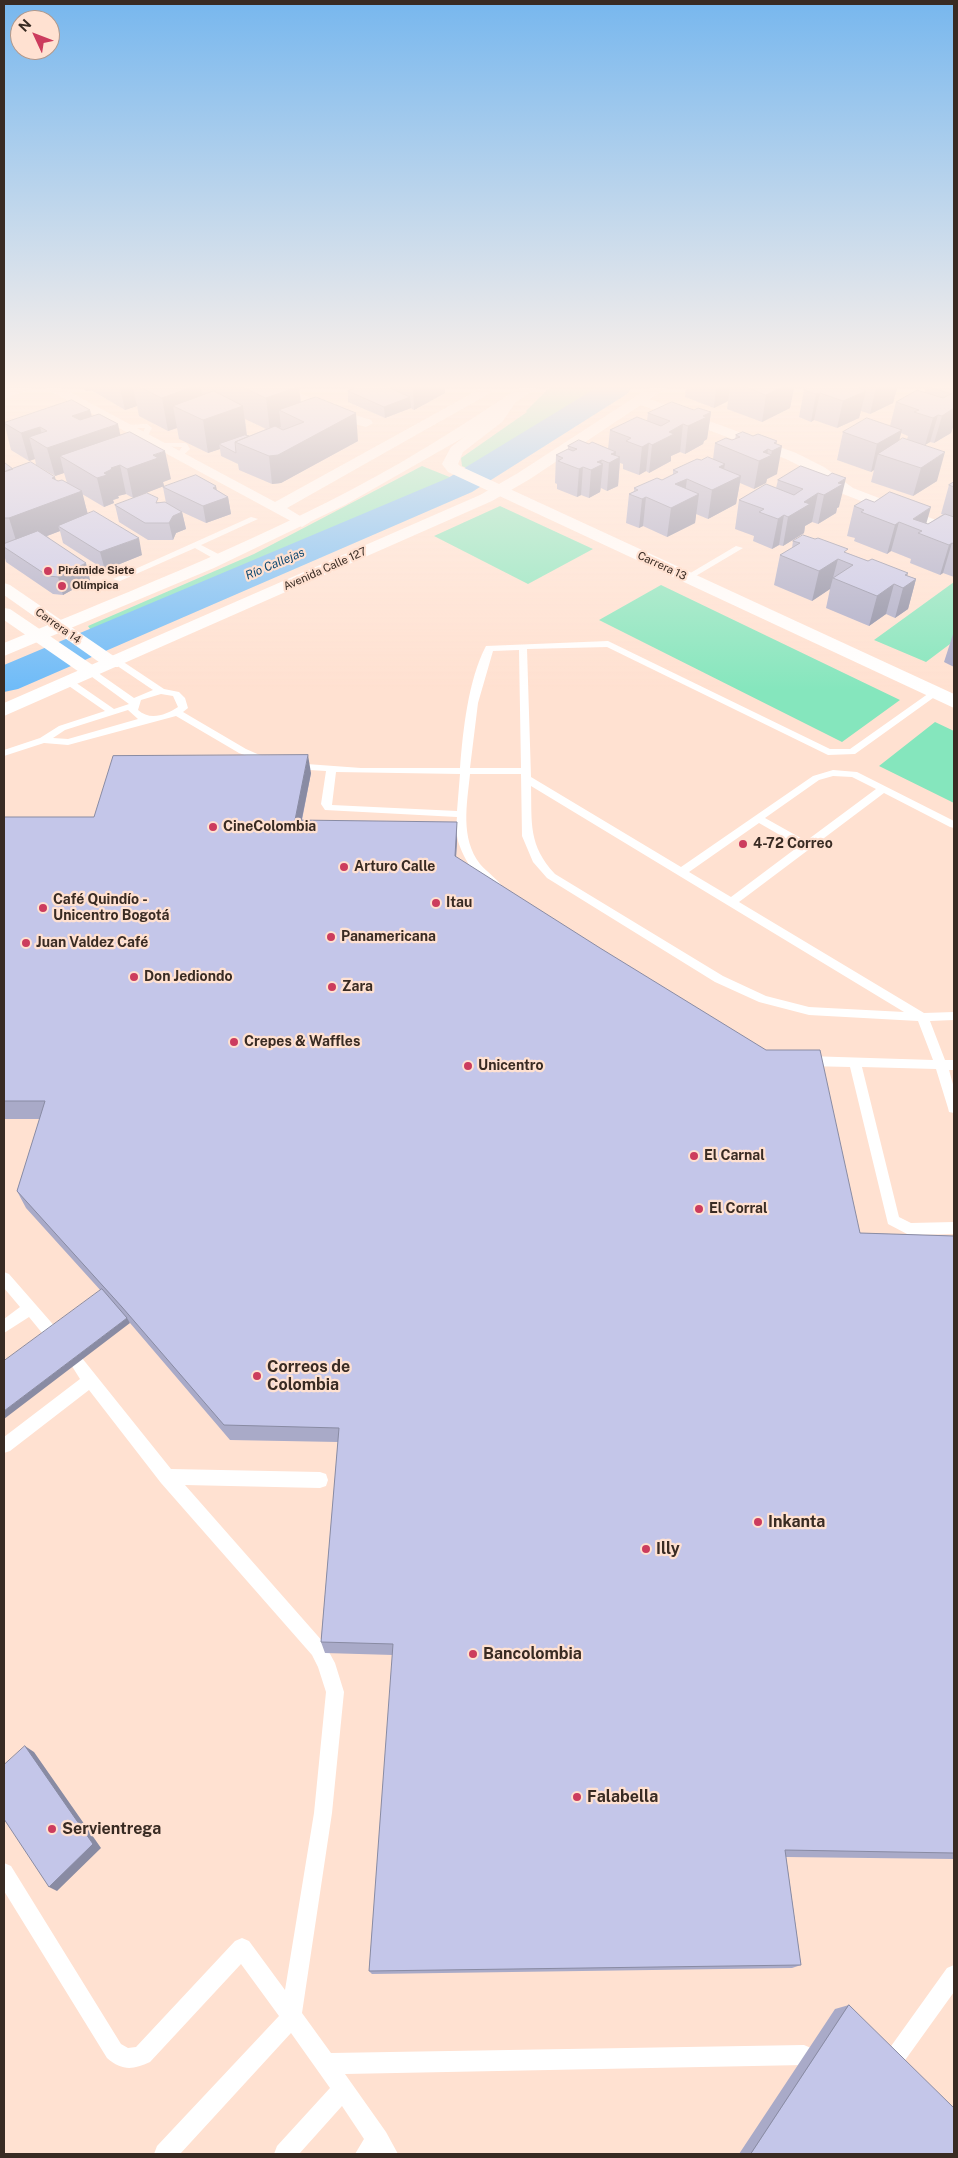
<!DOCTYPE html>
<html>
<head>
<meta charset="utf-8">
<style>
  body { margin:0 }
  #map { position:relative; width:958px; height:2158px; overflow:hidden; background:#ffe1d1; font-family:"Public Sans",sans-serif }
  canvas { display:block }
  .frame { position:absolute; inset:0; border:5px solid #392b23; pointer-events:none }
  .north { position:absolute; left:10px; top:10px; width:50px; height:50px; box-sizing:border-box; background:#ffe1d1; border:1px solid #b0988b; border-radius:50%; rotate:313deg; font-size:14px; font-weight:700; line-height:20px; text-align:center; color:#392b23 }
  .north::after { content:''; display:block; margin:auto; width:18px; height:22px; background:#cc3c5d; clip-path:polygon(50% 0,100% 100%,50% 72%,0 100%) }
</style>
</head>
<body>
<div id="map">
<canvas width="958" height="2158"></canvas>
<div class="frame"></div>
<div class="north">N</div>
</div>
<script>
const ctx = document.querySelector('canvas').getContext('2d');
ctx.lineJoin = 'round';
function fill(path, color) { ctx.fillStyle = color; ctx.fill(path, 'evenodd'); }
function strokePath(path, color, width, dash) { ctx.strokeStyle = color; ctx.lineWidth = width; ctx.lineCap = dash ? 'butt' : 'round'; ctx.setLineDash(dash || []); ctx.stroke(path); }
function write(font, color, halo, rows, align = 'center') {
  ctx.font = font + ' "Public Sans",sans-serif'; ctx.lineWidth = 4.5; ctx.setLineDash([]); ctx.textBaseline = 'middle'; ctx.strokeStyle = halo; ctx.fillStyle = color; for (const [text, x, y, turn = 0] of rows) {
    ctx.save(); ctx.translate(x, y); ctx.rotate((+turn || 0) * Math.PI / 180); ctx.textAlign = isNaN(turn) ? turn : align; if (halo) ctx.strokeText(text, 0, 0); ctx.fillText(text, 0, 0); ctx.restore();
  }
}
fill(new Path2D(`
  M549,388H603L508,449L471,470L462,466L461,458L527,412L526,411Z
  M422,466L452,478L87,633L90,629L88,626L254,554Z
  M500,506L593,549L528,584L434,536Z
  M954,582V641L926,662L874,640Z
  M661,585L900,700L842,742L599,620Z
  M935,722L954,731V803L879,766Z`), '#85e6bd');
fill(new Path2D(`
  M596,388H631L627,394L472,492L18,689L4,692V665L448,478Z`), '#6ebbf8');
fill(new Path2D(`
  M123,425L147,424L152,428L146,439L144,440L141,438L145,428H121L120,427Z
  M157,443H185L187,444L190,449L179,459L175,457L182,447L155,446V444Z
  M251,517L258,519L201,545L224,557V561H218L195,548L120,581L113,579Z
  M736,546L743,548L689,580L682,578Z
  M608,641L830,749H850L932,691L940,693L855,754L828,755L607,647L527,649L531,777L681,867L813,776L833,770L857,772L954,821V828L950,827L884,793L739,902L924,1013L954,1012V1020L930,1021L945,1060H954V1070H949L954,1088V1113L949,1112L948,1108L936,1069L862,1067L899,1217L911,1223L954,1222V1234L909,1235L888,1224L850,1067L807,1066L801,1061L807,1056L933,1060L918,1021L809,1015L759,1002L715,982L547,878L533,862L522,836L521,774H470C467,804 460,838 480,864C487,872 496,878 502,886L497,890C479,885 463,858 458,841C456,833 456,825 457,817L325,810L321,804L326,771L293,769L288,766L293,763L361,768H460C463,731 468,680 486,646ZM519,650L521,768H470L478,703L493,651ZM336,772L460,774L457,811L332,805ZM833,776L852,777L876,789L806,841L765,818L819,780ZM531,786L904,1012L809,1007L766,996L723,976L555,874C528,845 532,823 531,786ZM759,823L799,846L731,897L689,872Z
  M113,659H119L164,689L179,692L185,698L188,708L183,712L246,749L271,760L266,763L239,753L176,716L68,745L44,743L4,756V750L40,738L59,726L105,711L66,684V680H72L114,709L129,704L88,674V670H94L134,698L153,690L113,663ZM161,694L173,696L178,707C166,715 150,721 138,710L141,700ZM128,710L138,719L68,739L53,738L65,730Z
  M4,1272L9,1274L57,1329L59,1334L57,1339L52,1341L47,1339L29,1317L4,1333V1319L20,1307L4,1288Z
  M77,1356L82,1358L171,1469L320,1472L326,1474L328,1480L326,1486L320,1488L185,1485L324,1643L335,1663L344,1692L332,1813L302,2013L331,2053L804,2045L811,2048L814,2055L811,2062L804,2065L345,2074L386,2132L398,2154H355L364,2139L342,2106L299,2154H274L277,2146L330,2088L291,2033L180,2154H154L157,2146L279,2016L241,1964L150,2062C133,2070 122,2071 107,2058L4,1891V1863L11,1866L121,2044L128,2048L136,2047L235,1941L242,1938L249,1941L285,1990L314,1813L326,1692L318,1667L312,1655L161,1483L89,1390L10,1451L4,1453V1437L80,1379L70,1363L72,1358Z
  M954,1965V1992L898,2070L891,2074L884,2070L880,2063L884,2056L947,1968Z`), '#fff');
fill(new Path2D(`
  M11,388H32L4,399V391Z
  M45,388H62L275,502L480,389H490L492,392L287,508L310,522L302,527Z
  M272,388H289L331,408L371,420L373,423L366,427L321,414Z
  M641,396L796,453L824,467L853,488L954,527V537L843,494L814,473L786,459L636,403L634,400L636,397Z
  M4,583L10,585L118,659L121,663L118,667H106L4,595Z
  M4,608L10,609L97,668L100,672L97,676H85L4,620Z`), '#fff');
fill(new Path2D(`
  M508,399L515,403L502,422L463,452L458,464L460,466L954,694V708L448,472L442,464L451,447L492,416L503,400Z`), '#fff');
fill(new Path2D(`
  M519,388H536L473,432L345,505L214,568L4,656V643C138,588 274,535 400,463C441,439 480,414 519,388Z
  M649,388H666L530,479L492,501L4,716V703L480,495L518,473Z`), '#fff');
fill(new Path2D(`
  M81,388H299L301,402L358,441L281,483L272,484L239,470L238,464L221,456L220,449L208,453L179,439L177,428L168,431L139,416L137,406L125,410L91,390L86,391ZM245,419L266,429L249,436L247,435Z
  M355,388H445V393L414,410L411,408L385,418L348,402V391Z
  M686,388H794L790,408L762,422L727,409L728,401L714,408L685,397Z
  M807,388H897L893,403L870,414L861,411L859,418L837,428L814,420L811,422L799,417L804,390Z
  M926,388H954L953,427L951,433L934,443L930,442L925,445L937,481L913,496L871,482L874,470L871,472L837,460L843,432L890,426L896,402L925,393ZM901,433L908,436L907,439L899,441Z
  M90,410L92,416L120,435L171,479L163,482L164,486L133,498L126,494L118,496L119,498L113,500L114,503L104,507L82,494L88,514L142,555L105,570L63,543L60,531L47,536L90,580L63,595L53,594L6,562L4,554V463L13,469L67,483L64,473L55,476L36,465L35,459L29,461L11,450L4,422Z
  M694,410L711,412L707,439L704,441L703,444L685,454L680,452L671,456V461L649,473L646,471L639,475L623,469V464L620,463L618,486L607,491L601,488L600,492L589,498L581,495L577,497L557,489V484L555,483L556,455L568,450V446L589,444L608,449L610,430L647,421L648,413Z
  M736,435L753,436L776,444L777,474L767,479L766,483L754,489L740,483L736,504L708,519L696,514L695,523L667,537L643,526L639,528L626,523L629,494L634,491V488L662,480L673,475V470L701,460L713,459L715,443L732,440L735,439Z
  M801,466L839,507L837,508L836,513L818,524L812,522L805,526L804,533L783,546L779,545L772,549L753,541L754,536L735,529L739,500L776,488L778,480Z
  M954,482V577L943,573L940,575L910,563L911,559L891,551L887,554L854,541L855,538L847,536L854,506L928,524L943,514H941L949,485Z
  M163,487L217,490L228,497L231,514L206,523L182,512L186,529L176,533L173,540H148L119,522L115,505L158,502L166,503Z
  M793,541L847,553L916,579L908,609L895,618L886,614L869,626L826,608L830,589L812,601L774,585L780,555L792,548Z
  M954,631V667L944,662Z
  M311,773L302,820L457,840L456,857L860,1233L954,1236V1859L786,1857L801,1965L792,1968L372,1974L369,1971L393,1655L325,1653L321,1642L338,1442L230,1440L130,1323L26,1208L17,1191L40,1119H4V817H94Z
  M849,2005L954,2154H739L835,2009Z`), '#a9aac8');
fill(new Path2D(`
  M85,388H90L91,390L86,391Z
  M120,388H133L137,406L125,410Z
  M184,388H201L206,417L173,406L177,428L168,431L162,398Z
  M294,388H299L302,419L279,410L281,427L270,431L266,398Z
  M413,388H445V393L414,410Z
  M716,388H730L728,401L714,408Z
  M780,388H794L790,408L762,422L766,395Z
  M876,388H897L893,403L870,414Z
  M866,391L859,418L837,428L843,401Z
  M820,393L814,420L811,422L816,394Z
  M410,397L411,408L385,418L384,407Z
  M954,403V426L953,427L951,433L934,443L942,416Z
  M243,406L247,439L219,444L220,449L208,453L203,420Z
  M90,410L95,432L118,424L124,452L60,456L64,473L55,476L47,448L72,416Z
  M711,412L707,439L704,441L703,444L685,454L688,426L703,416Z
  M356,413L358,441L281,483L272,484L269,456Z
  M938,415L930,442L925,445L933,418Z
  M683,424L680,452L671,456V461L649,473L652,445L669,432Z
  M40,427L46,447L29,437L35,459L29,461L21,433Z
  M902,430L894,458L878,454L874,470L871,472L877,444Z
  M777,441L775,449L782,446L777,474L767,479L766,483L754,489L759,461L763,452L768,449L767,457L771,455L774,443Z
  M649,443L646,471L639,475L642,447Z
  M165,451L171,479L163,482L164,486L133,498L127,469L153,455Z
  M616,452L615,460L620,457L618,486L607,491L609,463L611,454Z
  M945,452L937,481L913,496L921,468Z
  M602,460L601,464H603L600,492L589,498L591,470L597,462Z
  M725,464L721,485L741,476L736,504L708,519L712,490L719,467Z
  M120,465L126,494L118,496L119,498L113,500L114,503L104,507L97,478L111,468Z
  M583,467L581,495L577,497L579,469Z
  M55,477L61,499L82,491L89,520L58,526L60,531L18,547L9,518L52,478Z
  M846,478L839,507L837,508L836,513L818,524L824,495L838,483Z
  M687,479L684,501L699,494L695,523L667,537L671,508L675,484Z
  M216,486L219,500L228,497L231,514L206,523L203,506L213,488Z
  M818,493L812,522L805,526L804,533L783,546L788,517L804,502Z
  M646,497L643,526L639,528L642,499Z
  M931,507L923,535L922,531L913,519Z
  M182,512L186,529L176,533L173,540L169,523L173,516Z
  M784,515L779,545L772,549L778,519Z
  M899,522L891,551L887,554L895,525Z
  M139,538L142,555L105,570L100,552Z
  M952,543L943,573L940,575L949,545Z
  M838,559L830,589L812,601L819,571Z
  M86,563L90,580L63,595L58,577Z
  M908,573L904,587L916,579L908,609L895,618L903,588L905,575Z
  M894,584L886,614L869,626L877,596Z
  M308,755L311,773L298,838L295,820Z
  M457,822V840L455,875V856Z
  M127,1318L130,1323L4,1419V1411Z
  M25,1746L34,1752L101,1848L57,1891L49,1887Z`), '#898ba3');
const building = new Path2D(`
  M142,388H189L162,398Z
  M245,388H294L266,398Z
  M355,388H390L410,397L384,407L348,391Z
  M749,388H780L766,395Z
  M808,388H859L866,391L843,401L820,393L816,394L804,390Z
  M933,388H954V403L953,404H954V408L942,416L938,415L933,418L914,412L919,410L896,402L917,390L943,398L951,394Z
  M214,391L243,406L203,420L173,406Z
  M316,397L356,413L278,455L269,456L235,442L275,426L283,430L304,422L279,410Z
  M72,400L90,410L72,416L80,420L99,414L118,424L47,448L29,437L47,431L40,427L21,433L4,423Z
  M672,402L694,410L698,408L711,412L703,416L707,417L688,426L683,424L669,432L674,434L652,445L649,443L642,447L626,441L631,438L610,430L637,417L661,426L670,421L648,413Z
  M867,418L902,430L877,444L843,432Z
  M130,432L165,451L153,455L158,458L127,469L120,465L111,468L112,469L104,473L107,475L97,478L60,456Z
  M743,432L753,436L758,434L777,441L774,443L782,446L772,451L768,449L763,452L772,455L759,461L715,443L726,438L732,440L740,437L736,435Z
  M245,435L249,436L235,442L236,453L219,444Z
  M903,438L945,452L921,468L878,454Z
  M579,440L589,444L592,442L616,452L611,454L620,457L609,463L602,460L597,462L603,464L591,470L583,467L579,469L558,461L563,458L556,455L568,449L573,451L577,449L568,446Z
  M708,457L725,464L719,467L741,476L712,490L687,479L675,484L699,494L671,508L646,497L642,499L629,494L638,490L634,488L657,478L662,480L678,472L673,470L697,459L701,460Z
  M31,462L55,477L52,478L58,481L62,480L82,491L9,518H4V472Z
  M4,463H5L13,469L4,472Z
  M801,466L828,476L832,473L846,478L838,483L843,484L824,495L818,493L804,502L810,504L788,517L784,515L778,519L759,512L764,509L739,500L766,484L794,495L803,489L778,480Z
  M196,475L216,486L213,488L228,497L203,506L163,487Z
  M954,482V487L949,485Z
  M890,492L931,507L913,519L928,524L945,514L954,517V544L952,543L949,545L918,533L922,531L899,522L895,525L861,512L864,510L854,506L866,499L874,502Z
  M147,493L158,498L156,503L165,502L182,512L173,516L169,523H145L115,505Z
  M94,511L139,538L100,552L58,526Z
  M38,531L86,563L58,577L48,576L4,547V544Z
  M803,535L815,539L818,538L848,549L844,552L868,561L872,559L908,573L905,575L916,579L903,588L894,584L877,596L833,578L853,565L838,559L819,571L780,555L800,543L793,541Z
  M308,755L295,820L457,822L455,856L600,948L766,1050H820L860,1233L954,1236V1853L785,1850L801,1965L369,1971L393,1644L321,1642L339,1428L224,1425L122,1307L17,1191L45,1101H4V817H94L113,756Z
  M102,1289L127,1318L4,1411V1361Z
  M25,1746L93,1844L49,1887L4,1819V1765Z
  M849,2005L954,2108V2154H751Z`);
fill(building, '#c4c6e9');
strokePath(building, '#898ba3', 1);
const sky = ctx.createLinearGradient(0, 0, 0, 691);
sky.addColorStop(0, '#77b7ee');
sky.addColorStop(0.56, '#fff2ea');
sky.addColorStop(1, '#fff2ea00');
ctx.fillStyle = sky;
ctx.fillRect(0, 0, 958, 691);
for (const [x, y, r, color] of [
  [48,571,5,"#cc3c5d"],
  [62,586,5,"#cc3c5d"],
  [213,827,5,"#cc3c5d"],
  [743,844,5,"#cc3c5d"],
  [344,867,5,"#cc3c5d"],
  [436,903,5,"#cc3c5d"],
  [43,908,5,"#cc3c5d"],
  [331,937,5,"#cc3c5d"],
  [26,943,5,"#cc3c5d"],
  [134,977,5,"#cc3c5d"],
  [332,987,5,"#cc3c5d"],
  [234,1042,5,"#cc3c5d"],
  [468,1066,5,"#cc3c5d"],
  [694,1156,5,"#cc3c5d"],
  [699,1209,5,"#cc3c5d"],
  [257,1376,5,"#cc3c5d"],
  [758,1522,5,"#cc3c5d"],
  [646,1549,5,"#cc3c5d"],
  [473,1654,5,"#cc3c5d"],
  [577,1797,5,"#cc3c5d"],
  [52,1829,5,"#cc3c5d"]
]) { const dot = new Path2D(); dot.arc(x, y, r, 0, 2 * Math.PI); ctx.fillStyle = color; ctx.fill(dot); strokePath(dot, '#ffe1d1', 2); }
write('11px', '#392b23', '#ffe1d1', [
  ["Carrera 13",662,566,25],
  ["Avenida Calle 127",325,569,-24],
  ["Carrera 14",58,626,35]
]);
write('bold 11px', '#392b23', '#ffe1d1', [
  ["Pirámide Siete",58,571],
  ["Olímpica",72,586]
], 'left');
write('italic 12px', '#0e4971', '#ffe1d1', [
  ["Río Callejas",275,564,-23]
]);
write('bold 14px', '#392b23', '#ffe1d1', [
  ["CineColombia",223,827],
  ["4-72 Correo",753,844],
  ["Arturo Calle",354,867],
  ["Café Quindío -",53,900],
  ["Unicentro Bogotá",53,916],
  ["Itau",446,903],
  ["Panamericana",341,937],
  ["Juan Valdez Café",36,943],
  ["Don Jediondo",144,977],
  ["Zara",342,987],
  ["Crepes & Waffles",244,1042],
  ["Unicentro",478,1066],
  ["El Carnal",704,1156],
  ["El Corral",709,1209]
], 'left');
write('bold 16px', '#392b23', '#ffe1d1', [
  ["Correos de",267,1367],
  ["Colombia",267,1385],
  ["Inkanta",768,1522],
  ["Illy",656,1549],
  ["Bancolombia",483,1654],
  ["Falabella",587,1797],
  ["Servientrega",62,1829]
], 'left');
</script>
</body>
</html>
